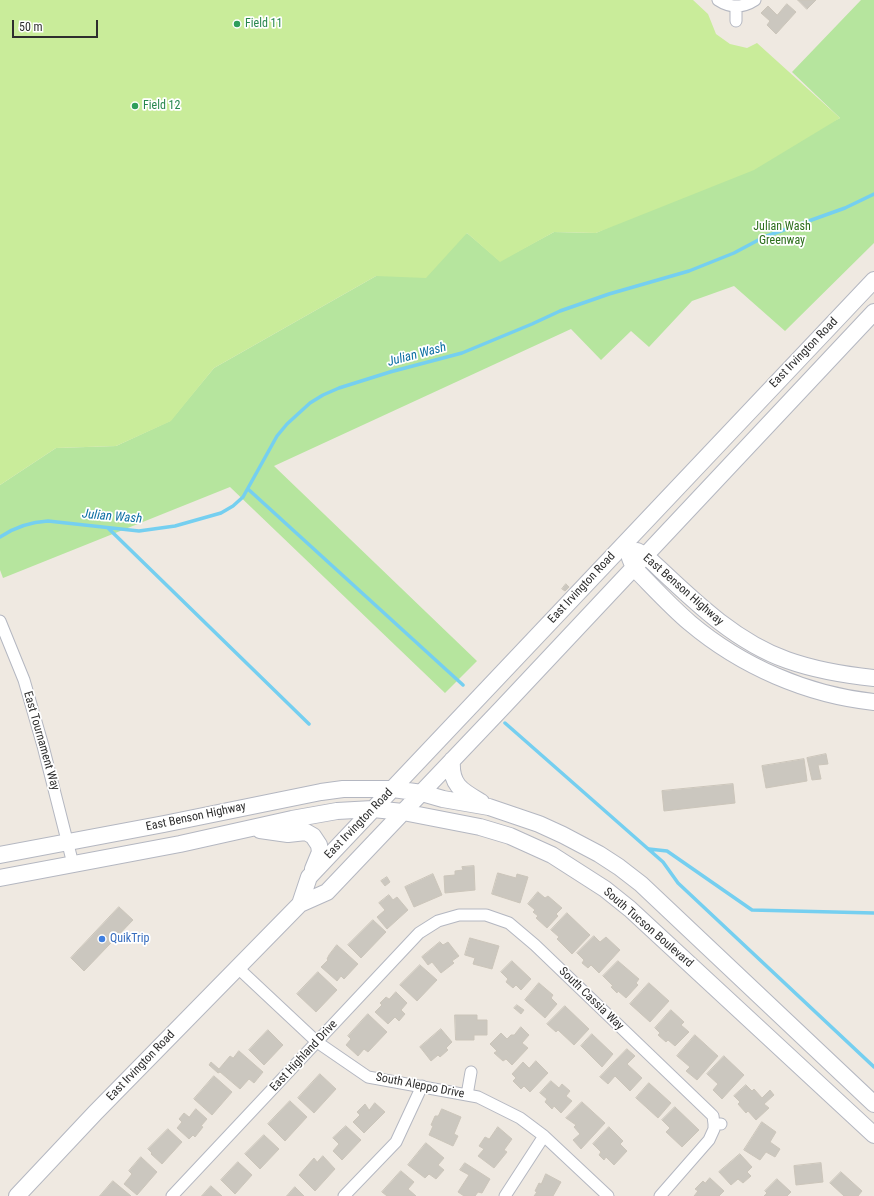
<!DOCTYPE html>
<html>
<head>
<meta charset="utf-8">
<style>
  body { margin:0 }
  #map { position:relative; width:874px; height:1196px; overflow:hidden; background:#efe9e1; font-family:"Roboto Condensed",sans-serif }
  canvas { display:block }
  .scale { position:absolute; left:12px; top:20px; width:86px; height:18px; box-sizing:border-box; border:2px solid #2e2e2e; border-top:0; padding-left:5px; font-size:12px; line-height:14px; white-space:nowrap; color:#2e2e2e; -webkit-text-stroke:3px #fff; paint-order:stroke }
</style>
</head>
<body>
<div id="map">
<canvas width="874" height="1196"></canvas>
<div class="scale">50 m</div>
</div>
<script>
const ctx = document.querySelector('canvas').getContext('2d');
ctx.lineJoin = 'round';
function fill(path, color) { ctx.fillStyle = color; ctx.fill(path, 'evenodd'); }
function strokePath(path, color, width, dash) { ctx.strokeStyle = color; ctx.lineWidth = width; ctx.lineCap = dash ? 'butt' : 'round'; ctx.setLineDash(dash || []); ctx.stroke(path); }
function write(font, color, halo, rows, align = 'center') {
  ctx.font = font + ' "Roboto Condensed",sans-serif'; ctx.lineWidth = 3.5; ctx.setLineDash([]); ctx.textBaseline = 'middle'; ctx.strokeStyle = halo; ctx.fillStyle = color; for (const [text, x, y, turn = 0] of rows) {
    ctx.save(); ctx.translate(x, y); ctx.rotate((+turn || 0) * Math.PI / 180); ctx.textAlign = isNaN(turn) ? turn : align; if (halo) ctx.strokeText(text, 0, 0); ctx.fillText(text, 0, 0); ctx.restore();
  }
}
fill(new Path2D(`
  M861,0H874V243L785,331L734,286L692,301L649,347L631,331L601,360L571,329L274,466L477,661L445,693L230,487L3,578L0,570V485L56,448L116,446L170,421L214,368L376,276L467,233L500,261L554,232L596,233L840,118L792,72Z`), '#b6e59e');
fill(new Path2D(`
  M0,0H693L708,14L716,34L730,44L747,48L757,43L840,118L754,170L596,233L554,232L500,262L467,233L426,278L376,276L214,368L171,421L116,446L56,448L0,485Z`), '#c9ec9a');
strokePath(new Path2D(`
  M248,489L463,685
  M108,528L309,724
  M0,537C15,527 30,522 48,521L139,531L175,526L221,513L233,506L243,497L277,436L287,424L310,403L323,395L339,388L390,372L462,353L532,324L560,311L609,294L689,271L734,253L764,237L845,208L874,194
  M505,723L663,862L678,883L874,1067
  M649,849L667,851L752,910L874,913`), '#75cff0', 3.5);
const building = new Path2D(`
  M798,0H816L807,9Z
  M787,4L796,12L776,34L767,25L770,21L761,13L768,6L777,15Z
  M566,584L569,587L565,591L562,589Z
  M826,754L828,764L818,765L821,779L812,780L807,758Z
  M804,759L807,781L766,788L762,766Z
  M733,784L735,803L664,811L662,791Z
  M474,866L475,890L445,893L444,876L455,875V871L463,870L462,867Z
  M498,873L516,878L517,874L528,877L520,903L492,894Z
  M433,874L442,895L414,907L405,887Z
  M387,877L390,882L385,886L381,881Z
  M538,892L545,898L548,896L562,908L556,914L558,916L547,928L536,918L538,916L533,912L535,910L528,904Z
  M389,895L393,900L397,897L408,910L387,929L377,917L385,910L379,903Z
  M119,907L133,920L84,971L71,958Z
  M567,913L590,935L572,954L557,939L559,937L551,930Z
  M373,920L386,932L361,958L348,945Z
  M594,936L600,942L606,937L620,950L599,973L591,965L588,968L582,963L584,960L577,953Z
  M470,938L499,946L492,969L473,964L475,958L465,955Z
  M440,942L443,945L448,942L459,956L452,961L454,963L441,973L432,962L428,965L422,957Z
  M337,945L358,964L344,979L341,976L337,981L321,967L328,960L327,959L329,955Z
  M512,961L531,979L521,990L516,985L513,988L506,982L508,979L501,972Z
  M618,961L639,979L636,983L638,985L626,998L618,991L617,993L611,987L613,986L603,976Z
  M420,965L437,980L417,1001L400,985Z
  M318,972L337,990L316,1012L297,994Z
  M539,983L553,995L551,998L557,1004L545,1018L525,1000Z
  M649,983L669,1001L650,1022L630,1004Z
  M396,992L407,1003L401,1010L405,1014L399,1021L395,1017L388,1024L375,1012L382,1005L380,1003L386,997L389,999Z
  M517,1005L524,1010L521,1014L514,1008Z
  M565,1006L589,1029L574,1045L558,1030L556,1032L547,1024Z
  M671,1010L684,1022L681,1025L689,1032L675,1046L668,1040L666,1042L658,1035L660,1033L655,1028Z
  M368,1014L387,1032L368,1052L364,1049L358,1056L346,1045L351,1039L348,1036Z
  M455,1015H477V1020H487V1035H474V1040H456Z
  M521,1027L529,1035L522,1043L528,1048L512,1065L506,1059L503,1061L494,1053L497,1051L490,1044L501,1033L507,1039L511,1035H514Z
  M441,1029L452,1042L446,1048L448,1050L440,1057L438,1055L431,1061L420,1047Z
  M268,1030L283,1045L264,1065L249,1050Z
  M592,1034L613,1054L602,1067L581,1046Z
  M695,1035L718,1056L697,1080L686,1071L690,1067L677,1056Z
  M627,1049L635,1056L627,1064L642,1078L630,1091L615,1076L608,1084L600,1077Z
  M239,1051L263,1072L254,1083L249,1079L240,1089L220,1072L218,1073L209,1065L211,1062L219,1069L230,1056L233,1058Z
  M724,1056L744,1075L722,1099L713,1090L718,1084L707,1074Z
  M536,1061L548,1073L530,1092L524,1086L521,1089L513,1081L516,1078L512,1074L523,1062L529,1068Z
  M320,1074L336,1089L314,1113L298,1098Z
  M214,1076L232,1092L212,1115L194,1099Z
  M551,1081L559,1088L562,1084L570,1091L566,1096L572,1101L561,1113L554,1106L552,1109L545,1102L547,1099L540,1093Z
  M649,1083L671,1103L658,1118L636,1098Z
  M746,1085L752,1091L754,1089L762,1098L770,1090L774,1095L764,1104L769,1108L756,1120L748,1111L746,1113L738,1104L740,1102L734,1096Z
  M290,1101L307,1117L285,1141L268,1124Z
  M582,1102L605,1123L581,1149L573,1140L580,1134L574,1127L576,1125L566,1118Z
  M375,1103L385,1112L364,1133L353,1122L360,1115L357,1112L365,1104L369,1110Z
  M675,1107L699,1130L682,1147L666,1132L670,1128L662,1120Z
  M196,1109L207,1119L201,1126L203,1127L195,1137L193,1135L189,1139L177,1128L182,1122L179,1119L184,1113L189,1117Z
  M442,1109L461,1117L454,1134L458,1136L453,1146L429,1135L433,1126L431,1125L435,1116H438Z
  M762,1122L776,1132L770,1142L780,1149L775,1157L766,1152L760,1160L744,1150Z
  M346,1126L361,1140L342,1160L333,1151L339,1144L333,1138Z
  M498,1127L512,1139L504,1150L507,1152L494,1168L478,1156L484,1149L479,1146L485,1137L489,1139Z
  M609,1127L623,1141L620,1144L627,1151L614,1165L606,1157L604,1160L599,1155L601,1152L593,1144Z
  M168,1129L182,1142L162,1164L151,1154L152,1153L148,1149Z
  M264,1135L279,1149L260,1169L245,1154Z
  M426,1143L444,1158L438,1165L444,1170L436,1179L429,1174L425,1178L408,1165Z
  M740,1154L752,1167L747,1172L751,1176L743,1183L738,1179L731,1185L719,1172Z
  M323,1156L335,1169L315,1191L299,1175L314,1158L317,1162Z
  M141,1157L157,1172L137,1195L124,1184L132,1174L129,1171Z
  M238,1162L252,1175L235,1194L221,1180Z
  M465,1163L490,1179L482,1193L478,1192L475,1196H464L458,1192L469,1175L460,1170Z
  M821,1163L823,1182L796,1185L794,1166Z
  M401,1171L414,1182L408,1189L416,1196H387L382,1192Z
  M841,1172L862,1191L858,1196H844L830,1183Z
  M546,1174L561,1182L553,1196H534L537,1192L535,1191L539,1183L541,1184Z
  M710,1178L724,1191L719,1196H694L698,1191L695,1189L703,1181L705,1183Z
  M777,1179L791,1192L787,1196H764L767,1193L765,1191Z
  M113,1181L131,1196H100Z
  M211,1186L222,1196H202Z
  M295,1187L304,1196H287Z`);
fill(building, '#cbc7bf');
strokePath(building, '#cbc5ba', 1);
const street = new Path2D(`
  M718,0C730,8 743,8 755,0
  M736,7V21
  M0,621L24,680L43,746L73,864
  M238,968L317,1042L368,1077L478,1097L520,1118L544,1136L608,1196
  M467,1095L471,1072
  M172,1196L419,933L438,921L459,915H486L509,923L535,945L710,1113L713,1116L714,1124H721
  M344,1196L396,1142L422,1086
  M505,1196L544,1136
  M660,1196L709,1140L714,1129V1124`);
const secondary = new Path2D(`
  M637,551L645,555C688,595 731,640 787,660C815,670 845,675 874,678
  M630,558L634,568C652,586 670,606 690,623C741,666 807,695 874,702
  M452,760C450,785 462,791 481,802
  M260,830L288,834L306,832L313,836L319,845L320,852L313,869
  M0,855L164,824L321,792L343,789H393L422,793L443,799L489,807L539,824L563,835L599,854L619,867L641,884L874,1104
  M0,878L180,844L292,819L337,811L373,809L403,812L480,827L510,836L552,855L605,889L630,909L874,1135
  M300,904L309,877L874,280
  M17,1196L95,1113L300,904L327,892L502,708L874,312`);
strokePath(street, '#b4b7c1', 13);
strokePath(secondary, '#b4b7c1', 18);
strokePath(street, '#fff', 11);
strokePath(secondary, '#fff', 16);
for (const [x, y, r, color] of [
  [237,24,4,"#2e9e5b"],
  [135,106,4,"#2e9e5b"],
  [102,939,4,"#3f7fe0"]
]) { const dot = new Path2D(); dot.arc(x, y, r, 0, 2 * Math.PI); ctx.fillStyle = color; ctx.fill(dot); strokePath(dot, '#fff', 1.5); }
write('12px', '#27864d', '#fff', [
  ["Field 11",245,24],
  ["Field 12",143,106]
], 'left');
write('12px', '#2c6e1b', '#fff', [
  ["Julian Wash",782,227],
  ["Greenway",782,241]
]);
write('12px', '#2e2e2e', '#fff', [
  ["East Irvington Road",804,353,-46],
  ["East Irvington Road",582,588,-47],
  ["East Benson Highway",683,590,41],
  ["East Tournament Way",41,741,74],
  ["East Benson Highway",196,817,-12],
  ["East Irvington Road",359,824,-46],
  ["South Tucson Boulevard",648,928,41],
  ["South Cassia Way",591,999,44],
  ["East Highland Drive",304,1056,-47],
  ["East Irvington Road",141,1066,-46],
  ["South Aleppo Drive",420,1086,11]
]);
write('12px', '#366cbe', '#fff', [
  ["QuikTrip",110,939]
], 'left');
write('italic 13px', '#0d6fa3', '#fff', [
  ["Julian Wash",417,355,-15],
  ["Julian Wash",112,517,5]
]);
</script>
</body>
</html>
